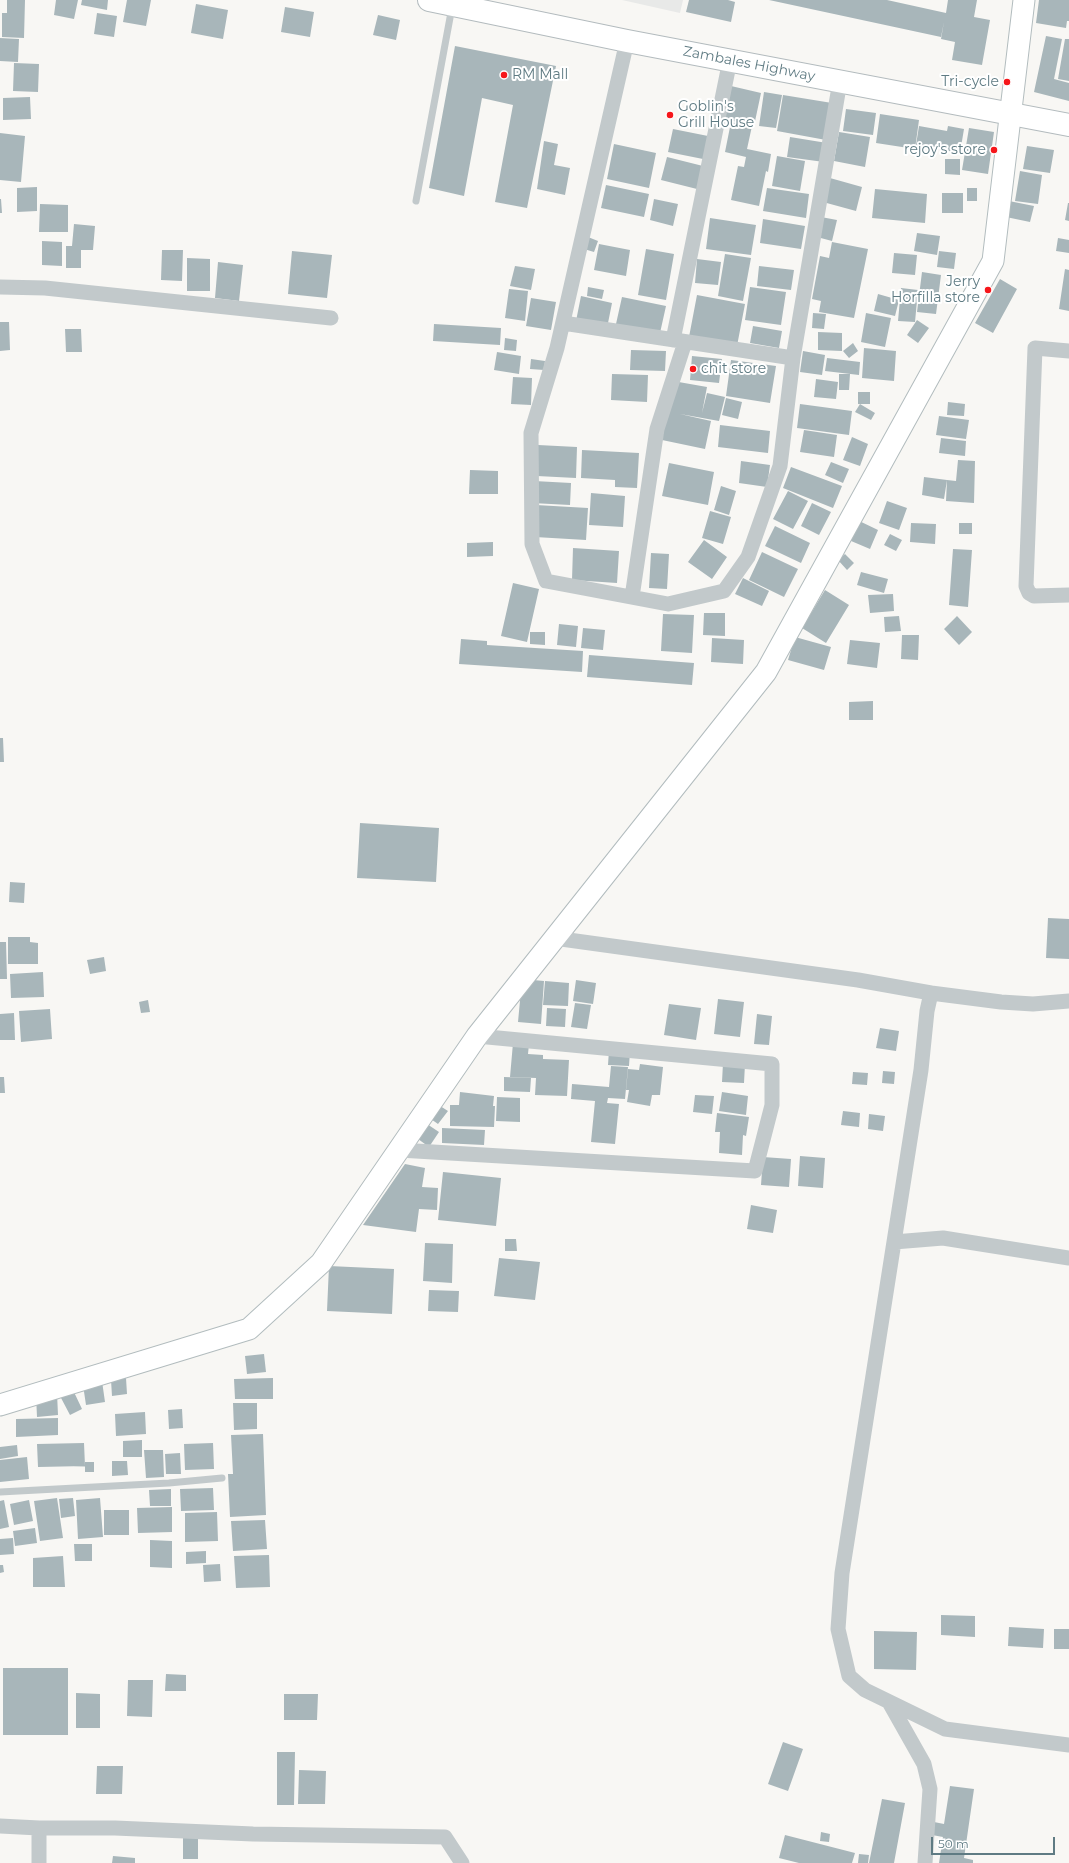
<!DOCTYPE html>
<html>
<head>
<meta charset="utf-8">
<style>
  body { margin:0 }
  #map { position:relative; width:1069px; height:1863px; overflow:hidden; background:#f8f7f4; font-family:Montserrat,sans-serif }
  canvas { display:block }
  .scale { position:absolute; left:931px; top:1837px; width:124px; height:18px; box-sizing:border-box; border:2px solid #5f7b83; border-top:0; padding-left:5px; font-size:12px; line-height:14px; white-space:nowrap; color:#5f7b83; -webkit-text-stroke:3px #fff; paint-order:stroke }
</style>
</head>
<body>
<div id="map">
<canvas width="1069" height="1863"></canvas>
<div class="scale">50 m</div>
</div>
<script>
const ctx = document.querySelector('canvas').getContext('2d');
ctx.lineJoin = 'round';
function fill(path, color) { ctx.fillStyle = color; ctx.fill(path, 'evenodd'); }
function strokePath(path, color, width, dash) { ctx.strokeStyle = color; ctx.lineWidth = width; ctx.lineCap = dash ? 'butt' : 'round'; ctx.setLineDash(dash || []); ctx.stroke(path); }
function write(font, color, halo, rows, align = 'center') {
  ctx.font = font + ' Montserrat,sans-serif'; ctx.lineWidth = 4; ctx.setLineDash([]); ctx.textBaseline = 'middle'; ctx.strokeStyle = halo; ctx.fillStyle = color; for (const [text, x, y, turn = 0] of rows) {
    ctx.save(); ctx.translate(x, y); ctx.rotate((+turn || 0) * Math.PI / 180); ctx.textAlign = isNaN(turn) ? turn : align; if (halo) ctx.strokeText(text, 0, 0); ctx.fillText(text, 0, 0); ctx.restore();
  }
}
fill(new Path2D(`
  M622,0H683L680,13Z`), '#e8e9e8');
fill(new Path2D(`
  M7,0H25L24,38L2,37V13H7Z
  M56,0H78L74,19L54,15Z
  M82,0H108L107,10L81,5Z
  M127,0H151L146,26L123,22Z
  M689,0H728L735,2L731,22L686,12Z
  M769,0H887L946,13L948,0H977L974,17L990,20L982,65L952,60L955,42L941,39L944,22L941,37Z
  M1039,0H1069V21H1067L1066,28L1036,23Z
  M196,4L228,10L223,39L191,33Z
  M285,7L314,12L310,37L281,32Z
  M97,13L117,16L114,37L94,34Z
  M378,15L400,20L396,40L373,35Z
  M1046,36L1062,39L1054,79L1069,83V101L1034,92Z
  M0,38L19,39L18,62L0,61Z
  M1065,39H1069V81L1058,79Z
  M455,46L556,66L527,208L495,202L513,105L482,98L464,196L429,188Z
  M14,63L39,64L38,92L13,91Z
  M731,86L761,93L754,126L724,119Z
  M764,92L782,95L776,128L759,126Z
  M783,95L832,103L826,140L777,131Z
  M30,97L31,119L3,120V98Z
  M846,109L876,113L873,135L843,131Z
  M880,114L919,120L915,149L876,143Z
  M731,122L752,126L747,149L771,154L768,172L766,171L759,206L731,200L738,166L744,167L746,157L725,152Z
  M919,126L947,131L948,126L964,129L960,153L916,145Z
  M969,128L994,132L988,174L962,170Z
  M673,129L708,136L703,159L668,152Z
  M839,132L870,137L865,167L834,161Z
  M0,133L25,136L21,182L0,180Z
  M790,137L827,143L824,162L787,157Z
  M544,141L558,144L554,165L570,168L565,195L537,189Z
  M614,144L656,153L649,188L607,179Z
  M1027,146L1054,150L1050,173L1023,169Z
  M777,156L805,161L800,191L772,186Z
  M667,157L703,166L697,189L661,180Z
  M945,159H960V175L945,174Z
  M1020,171L1042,175L1038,204L1015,201Z
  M830,178L862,187L856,211L823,202Z
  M606,185L649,194L644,217L601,208Z
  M37,187V211L17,212V188Z
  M767,188L809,194L806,218L763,211Z
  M967,188H977V201H967Z
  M875,189L927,194L925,223L872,218Z
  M942,193H963V213H942Z
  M0,199H1L2,213H0Z
  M654,199L678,204L673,226L650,220Z
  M1009,201L1034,206L1030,222L1006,217Z
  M1068,203H1069V221L1065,220Z
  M40,204L68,205V232H39Z
  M821,217L837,220L832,241L817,237Z
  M710,218L756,225L751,255L706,249Z
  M763,219L805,226L801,249L760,243Z
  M74,224L95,226L93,250H81V268H66V246H72Z
  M917,233L940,236L937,255L914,251Z
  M588,237L598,241L594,252L584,249Z
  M1058,238L1069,240V253L1056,251Z
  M42,241L62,242V266L42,265Z
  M832,242L868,249L854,318L819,312L821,301L812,299L820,256L829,258Z
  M599,244L630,250L626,276L594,270Z
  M646,249L674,254L666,300L638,295Z
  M162,250H183L182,281L161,280Z
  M292,251L332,255L327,298L288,294Z
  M939,251L956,253L954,269L937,267Z
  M894,253L917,255L915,275L892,273Z
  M725,254L751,258L743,301L718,296Z
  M187,258L210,259V291H187Z
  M697,259L721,262L718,285L695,283Z
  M218,262L243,265L239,301L215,298Z
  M515,266L535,269L531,290L510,286Z
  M759,266L794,270L791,290L757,286Z
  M1065,269L1069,270V311L1059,309Z
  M922,272L941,275L936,314L917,312Z
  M1000,279L1017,289L993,333L975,323Z
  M588,287L604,290L602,299L587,296Z
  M750,287L786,292L781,325L745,320Z
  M901,288L918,290L915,322L898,321Z
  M509,289L528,291L525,321L505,318Z
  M878,294L899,300L895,316L874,311Z
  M697,295L745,304L737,346L689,337Z
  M581,296L612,303L607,328L576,321Z
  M622,297L666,306L660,333L616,324Z
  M531,298L556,302L551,330L526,326Z
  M813,313L826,314L824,329L812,328Z
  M866,313L891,318L885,347L861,342Z
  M917,320L929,328L918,343L907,335Z
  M0,322H9L10,350L0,351Z
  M434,324L501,328L500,345L433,341Z
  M753,326L782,331L779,348L750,343Z
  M65,329H81L82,352H66Z
  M818,332L842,333V351L818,350Z
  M505,338L517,340L516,351L504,350Z
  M853,343L858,351L849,358L843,351Z
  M864,348L896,351L894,381L862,378Z
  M631,350L666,351L665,371L630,370Z
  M803,351L825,355L822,375L800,372Z
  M497,352L521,356L519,374L494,370Z
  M692,356L722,359L719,383L690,380Z
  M827,358L860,362L859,375L825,371Z
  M531,359L545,361L544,370L530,369Z
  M731,360L776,366L770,403L726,396Z
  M612,374L648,375L647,402L611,400Z
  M839,374H850L849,390H839Z
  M513,377L532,378L531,405L511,404Z
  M816,379L838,382L836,399L814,397Z
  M673,381L707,387L702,413L707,393L725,397L719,421L680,414L711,421L705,449L662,440Z
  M858,392H870V404H858Z
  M726,398L742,402L738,419L722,415Z
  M948,402L965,404L964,416L947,415Z
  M800,404L852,411L849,435L797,428Z
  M860,404L875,413L871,420L855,412Z
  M939,416L969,420L966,439L936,435Z
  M720,425L770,431L768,453L718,447Z
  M804,430L837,435L834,457L800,452Z
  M852,437L868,444L860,466L843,460Z
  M941,438L966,441L965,456L939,453Z
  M538,445L577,447L576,478L537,476Z
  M582,450L639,453L637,488L615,487V480L581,478Z
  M958,460L975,461L974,503L946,501L947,480L956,481Z
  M741,461L770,465L767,487L739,483Z
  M831,462L849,469L843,483L825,475Z
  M669,463L714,472L708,505L662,496Z
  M791,467L842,486L833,508L783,488Z
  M470,470L498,471V494H469Z
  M924,477L947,480L944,499L922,495Z
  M534,481L571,483L570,505L532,503Z
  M721,486L736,491L729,515L714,510Z
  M788,491L808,501L793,529L773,519Z
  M591,493L625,496L623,527L589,525Z
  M887,501L907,508L899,530L879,523Z
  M812,503L831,512L819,535L801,526Z
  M536,505L588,508L586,540L535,537Z
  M710,511L731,517L723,544L702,538Z
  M853,518L878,530L870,549L844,538Z
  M911,523L936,524L935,544L910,542Z
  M959,523H972V534H959Z
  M775,526L810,543L801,563L765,546Z
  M890,534L902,540L896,551L884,545Z
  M704,540L727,557L712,579L688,562Z
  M493,542V556L467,557V543Z
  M573,548L619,551L617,583L572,580Z
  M953,549L972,550L968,607L949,605Z
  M762,552L798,569L784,597L749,580Z
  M651,553L669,554L667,589L649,588Z
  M845,554L854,563L847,570L838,560Z
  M861,572L888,579L884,593L857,585Z
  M743,578L769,591L762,606L735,594Z
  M513,583L539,589L527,642L501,636Z
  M825,590L849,605L826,643L802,628Z
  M893,594L894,611L870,613L868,595Z
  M704,613H725V636L703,635Z
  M663,614L694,615L692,653L661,651Z
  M899,616L901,631L885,632L884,617Z
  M957,616L972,632L959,645L944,629Z
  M559,624L578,626L576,647L557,645Z
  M583,628L605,630L603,650L581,648Z
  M530,632H545V645L530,644Z
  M902,635H919L918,660L901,659Z
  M795,637L831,647L824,670L788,660Z
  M712,638L744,640L743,664L711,662Z
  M461,639L487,641V645L583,651L582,672L459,664Z
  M850,640L880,643L877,668L847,664Z
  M589,655L694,663L692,685L587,677Z
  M873,701V720H849V702Z
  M0,738H3L4,762H0Z
  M360,823L439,828L436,882L357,878Z
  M10,882L25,883L24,903L9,902Z
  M1048,918L1069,919V959L1046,958Z
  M8,937H30V942L38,943V964H8Z
  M0,942H6L7,979H0Z
  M104,957L106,971L90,974L87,960Z
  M43,972L44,997L11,998L10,974Z
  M522,979L544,981L541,1024L518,1022Z
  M576,980L596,983L593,1004L573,1001Z
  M545,981L569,983L568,1006L543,1005Z
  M718,999L744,1002L740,1037L714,1034Z
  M148,1000L150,1012L141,1013L139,1002Z
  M575,1003L591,1005L587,1029L571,1027Z
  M669,1004L701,1008L696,1040L664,1035Z
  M547,1008L566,1009L565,1027L546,1026Z
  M50,1009L52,1039L21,1042L19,1011Z
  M14,1013L15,1040H0V1014Z
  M757,1014L772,1016L769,1045L754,1044Z
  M880,1028L899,1031L896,1051L876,1048Z
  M513,1043L529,1044L528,1054L543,1055V1059L569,1060L567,1096L535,1095L536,1078L510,1077Z
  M609,1050L630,1051L629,1066L608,1065Z
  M723,1063L745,1064L744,1083L722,1082Z
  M640,1064L663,1067L660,1095H652L650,1106L627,1102L629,1090H626L628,1069L639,1070Z
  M611,1066L628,1067L625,1099L608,1098L607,1103L619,1104L615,1144L591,1142L595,1101L571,1099L572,1084L609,1087Z
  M883,1071L895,1072L894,1084L882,1083Z
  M853,1072L868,1073L867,1085L852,1084Z
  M0,1077H4L5,1093H0Z
  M504,1077L531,1078L530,1092L504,1091Z
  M460,1092L494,1096L493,1106H495L494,1127L450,1126V1105H459Z
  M722,1092L748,1096L746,1115L719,1111Z
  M695,1095L714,1096L712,1114L693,1112Z
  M497,1097L520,1098V1122L496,1121Z
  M437,1104L448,1111L438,1124L428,1117Z
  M843,1111L860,1113L859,1127L841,1125Z
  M717,1113L749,1117L746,1136L743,1135L742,1155L719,1153L720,1132H715Z
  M869,1114L885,1116L883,1131L868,1129Z
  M424,1122L439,1132L429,1147L414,1136Z
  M442,1128L485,1130L484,1145L442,1143Z
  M800,1156L825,1158L823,1188L798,1186Z
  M763,1157L791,1159L789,1187L761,1185Z
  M405,1164L425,1168L422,1187L438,1188L437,1210L419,1209L416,1232L363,1225Z
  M443,1172L501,1178L496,1226L438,1220Z
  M751,1205L777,1210L773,1233L747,1229Z
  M505,1239H516L517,1251H505Z
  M425,1243L453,1244L452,1283L423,1281Z
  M499,1258L540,1262L535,1300L494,1296Z
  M329,1266L394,1269L392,1314L327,1311Z
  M429,1290L459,1291L458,1312L428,1311Z
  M264,1354L266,1372L247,1374L245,1356Z
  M126,1378L127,1394L112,1396L111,1380Z
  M273,1378V1399H235L234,1379Z
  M102,1381L105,1402L86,1405L83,1385Z
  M73,1390L82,1409L70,1415L60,1396Z
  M57,1393L58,1415L37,1417L36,1395Z
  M233,1403H257V1429L234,1430Z
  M182,1409L183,1428L169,1429L168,1410Z
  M145,1412L146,1434L116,1436L115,1414Z
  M58,1418V1435L16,1437V1419Z
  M263,1434L266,1515L230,1517L228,1474H233L231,1435Z
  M142,1440V1457H123V1441Z
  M84,1443L85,1466L38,1467L37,1444Z
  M213,1443L214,1469L185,1470L184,1444Z
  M17,1445L18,1456L0,1459V1447Z
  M144,1450H163L164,1477L146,1478Z
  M180,1453L181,1474H166L165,1454Z
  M27,1457L29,1479L0,1482V1460Z
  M112,1461H127L128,1475L112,1476Z
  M85,1462H94V1472H85Z
  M213,1488L214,1510L181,1511L180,1489Z
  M171,1489V1506H150L149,1490Z
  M57,1498L63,1538L40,1541L34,1501Z
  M73,1498L75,1516L61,1518L59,1499Z
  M100,1498L103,1537L78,1539L76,1500Z
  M4,1500L9,1527L0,1529V1501Z
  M29,1500L33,1521L14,1525L10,1504Z
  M172,1507V1532L138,1533L137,1508Z
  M104,1510H129V1535H104Z
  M217,1512L218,1541L185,1542V1513Z
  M265,1520L267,1549L233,1551L231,1521Z
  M35,1528L37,1543L15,1546L13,1531Z
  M13,1538L14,1554L0,1555V1539Z
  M150,1540L172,1541V1568L150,1567Z
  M74,1544H92V1561H75Z
  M206,1551V1563L186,1564V1552Z
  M269,1555L270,1587L236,1588L234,1556Z
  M63,1556L65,1587H33V1558Z
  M220,1564L221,1581L204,1582L203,1565Z
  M0,1565H3L4,1572L0,1573Z
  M941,1615L975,1616V1637L941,1635Z
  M1009,1627L1044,1629L1043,1648L1008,1646Z
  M1054,1629H1069V1649H1054Z
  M874,1631L917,1632L916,1670L874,1669Z
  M3,1668H68V1735H3Z
  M166,1674L186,1675V1691H165Z
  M128,1680H153L152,1717L127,1716Z
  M76,1693L100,1694V1728H76Z
  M284,1694H318L317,1720H284Z
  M783,1742L803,1749L788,1791L768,1784Z
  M277,1752H295L294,1805H277Z
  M97,1766H123L122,1794H96Z
  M299,1770L326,1771L325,1804H298Z
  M950,1786L974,1789L964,1858L973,1860V1863H939L943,1837L932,1835L934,1822L944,1824Z
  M882,1799L905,1803L894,1863H869Z
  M821,1832L830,1834L829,1842L820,1841Z
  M785,1835L855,1853L852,1863H799L779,1858Z
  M183,1837H198V1859H183Z
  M859,1854L869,1855L868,1863H858Z
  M113,1856L135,1858V1863H112Z`), '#a8b6ba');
const secondary = new Path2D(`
  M0,1405L249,1329L321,1263L477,1036L766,672L993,261L1024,0`);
const primary = new Path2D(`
  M429,0L627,41L1069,125`);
strokePath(secondary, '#b2bcbe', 23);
strokePath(primary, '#b3bbbe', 24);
strokePath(new Path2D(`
  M416,201L452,7
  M0,1492L169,1483L222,1478`), '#c2c9cb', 7);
strokePath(new Path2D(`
  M627,41L557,348L531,433L532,544L546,581L668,604L724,591L748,557L780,466L793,358L840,81
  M0,287L45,288L331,318
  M563,323L793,358
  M673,340L730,60
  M1069,351L1035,348L1026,586L1029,593L1034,596L1069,595
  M632,597L657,429L685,342
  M554,938L858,980L931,993L927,1011L921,1070L842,1573L838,1629L849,1676L865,1690L945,1729L1069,1745
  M931,993L1001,1002L1033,1004L1069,1001
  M399,1150L755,1171L772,1105V1064L477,1036
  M894,1242L943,1238L1069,1258
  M889,1702L924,1764L930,1789L925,1863
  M0,1826L39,1828H115L253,1834L445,1837L462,1863
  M39,1863V1828`), '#c2c9cb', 15);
strokePath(secondary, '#fff', 21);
strokePath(primary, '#fff', 22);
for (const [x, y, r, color] of [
  [504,75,4,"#f6161a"],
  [1007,82,4,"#f6161a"],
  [670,115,4,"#f6161a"],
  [994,150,4,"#f6161a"],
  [988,290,4,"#f6161a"],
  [693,369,4,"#f6161a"]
]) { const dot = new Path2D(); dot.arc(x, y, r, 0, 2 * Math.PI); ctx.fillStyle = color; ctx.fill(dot); strokePath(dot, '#fff', 1.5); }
write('14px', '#5f7b83', '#fff', [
  ["Zambales Highway",749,64,11]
]);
write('14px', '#5f7b83', '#fff', [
  ["RM Mall",512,75],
  ["Tri-cycle",999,82,"right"],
  ["Goblin's",678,107],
  ["Grill House",678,123],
  ["rejoy's store",986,150,"right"],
  ["Jerry",980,282,"right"],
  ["Horfilla store",980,298,"right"],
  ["chit store",701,369]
], 'left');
</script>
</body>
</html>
